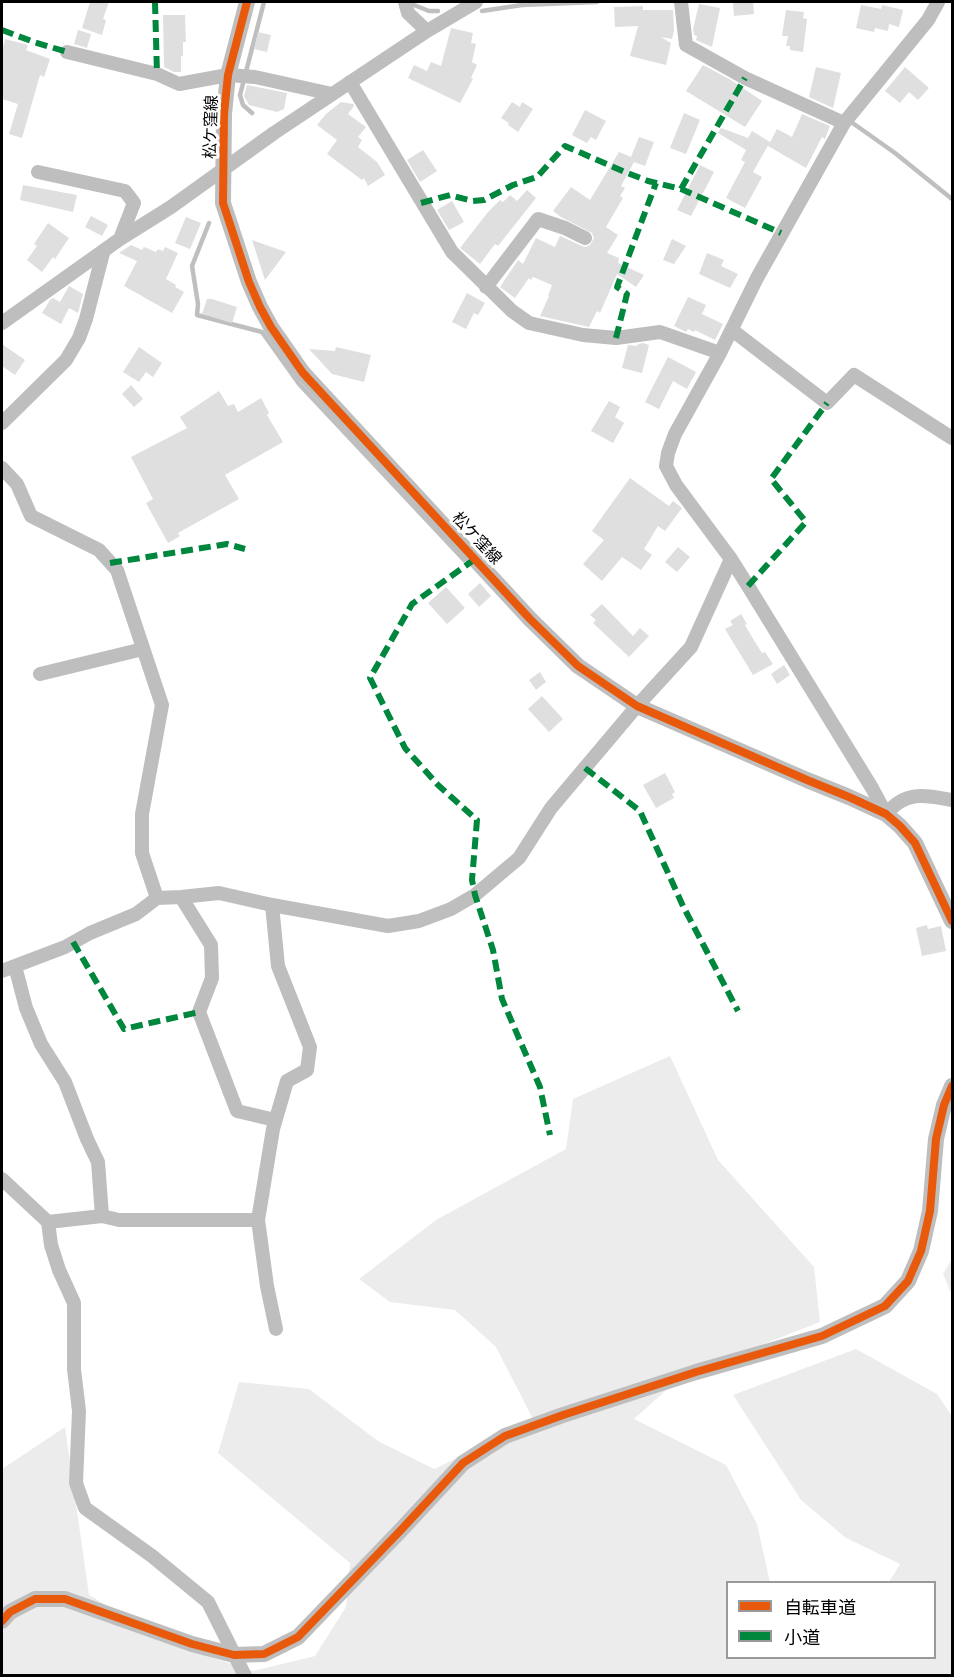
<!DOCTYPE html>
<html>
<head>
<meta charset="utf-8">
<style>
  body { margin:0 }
  #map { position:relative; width:954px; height:1677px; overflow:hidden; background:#fff; font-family:Roboto,"Noto Sans JP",sans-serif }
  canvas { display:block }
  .frame { position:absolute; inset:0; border:3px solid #000; pointer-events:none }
  .legend { position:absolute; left:726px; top:1581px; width:210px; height:78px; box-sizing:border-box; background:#fff; border:2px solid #999; margin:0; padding:8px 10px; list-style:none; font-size:18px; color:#000 }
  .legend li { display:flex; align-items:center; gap:12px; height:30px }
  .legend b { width:30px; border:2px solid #999 }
</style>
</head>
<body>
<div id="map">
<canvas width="954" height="1677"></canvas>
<div class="frame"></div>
<ul class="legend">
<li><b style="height:8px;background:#e8590c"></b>自転車道</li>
<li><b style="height:8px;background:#00873e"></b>小道</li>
</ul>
</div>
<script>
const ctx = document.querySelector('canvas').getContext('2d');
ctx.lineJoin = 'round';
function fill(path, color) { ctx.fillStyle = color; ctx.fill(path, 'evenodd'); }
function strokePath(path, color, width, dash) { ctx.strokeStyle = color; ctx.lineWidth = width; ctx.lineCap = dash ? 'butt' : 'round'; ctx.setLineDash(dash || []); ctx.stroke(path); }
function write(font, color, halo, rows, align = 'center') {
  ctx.font = font + ' Roboto,"Noto Sans JP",sans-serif'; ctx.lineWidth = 6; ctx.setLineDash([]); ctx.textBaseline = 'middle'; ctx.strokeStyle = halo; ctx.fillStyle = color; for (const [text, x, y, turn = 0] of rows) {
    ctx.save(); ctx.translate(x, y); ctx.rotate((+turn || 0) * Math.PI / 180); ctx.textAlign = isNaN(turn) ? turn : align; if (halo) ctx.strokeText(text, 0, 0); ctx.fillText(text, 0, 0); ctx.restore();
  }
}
fill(new Path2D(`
  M670,1056L718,1160L814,1267L820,1322L682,1376L634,1419L726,1465L757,1524L770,1582H728V1658H934V1582H889L900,1564L846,1538L801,1500L733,1395L856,1349L937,1394L952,1416V1675L2,1676V1469L65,1427L89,1595L176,1646L253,1671L315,1656L346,1607L350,1563L218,1453L239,1382L309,1389L378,1441L434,1469L534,1421L496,1347L455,1310L390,1302L359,1279L436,1220L566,1149L573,1099Z
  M952,1259V1295L943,1274Z`), '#ececec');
strokePath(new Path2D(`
  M409,3L429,11H438
  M482,11L522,5L597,2
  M252,113L243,105L240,95L264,2
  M854,124L895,153L952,199
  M209,223L192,266L198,304L197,315L262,332L299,384L464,560`), '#bfbfbf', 4.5);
fill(new Path2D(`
  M90,2H109L103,19L106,20L102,35L82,28Z
  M753,2L754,14L734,16L733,3Z
  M699,4L720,8L712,47L696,40L697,36L694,35L693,29Z
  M861,5L881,9L882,5L903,10L899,27L889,24L888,31L875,28L874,32L856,28Z
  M643,6V10H673L674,31L672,39L661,37L671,43L666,65L630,56L638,26L615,27L614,7Z
  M786,10L804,12L803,18L807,19L803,52L790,50V46H786L788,36H782Z
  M163,15H185L186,42H183V56H181V72H174L164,67Z
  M451,28L473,33L471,43L476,44L472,62L477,65L471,78L473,79L460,103L408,78L414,65L427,71L431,62L441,66Z
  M78,30L91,34L87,48L74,44Z
  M258,32L271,35L267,52L254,49Z
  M5,39L28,45L26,50L50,59L44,77L40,75L22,138L9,134L18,104L2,99V51Z
  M703,65L731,80L762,101L745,127L686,91Z
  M816,67L841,73L833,108L809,97Z
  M905,67L929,88L918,100L909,92L900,103L885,91Z
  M247,85L287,93L284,109L277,112L249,105L244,96Z
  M341,102L353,104L354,106L348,114L366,127L358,137L362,140L358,147L377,162L385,175L368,186L364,178L362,180L327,154L337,140L317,125L326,114Z
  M512,102L520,107L522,102L533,109L518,132L508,125L509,123L501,118Z
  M585,110L606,121L596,140L591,137L587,143L572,135Z
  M684,113L700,120L686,154L670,148Z
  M802,114L830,126L825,139L822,137L806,168L768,146L777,129L792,137Z
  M721,128L748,138L752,131L770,142L753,172L762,177L745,208L726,198L745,162L741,160L746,150L718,133Z
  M639,137L654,142L645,166L634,162L621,186L625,188L620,196L623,198L606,227L618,235L607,253L619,258L618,263L644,275L636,287L617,274L600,313L597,311L589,327L540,316L549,296H548L552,285L533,277L531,280L529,278L515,298L500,287L518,260L523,264L536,238L555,247L560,236L582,246L586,247L590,245L594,238L592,233L561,217L553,211L571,187L590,200L619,152L631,157Z
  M423,150L437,171L420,182L407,160Z
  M700,165L714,172L691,216L677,210Z
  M23,185L77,195L73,212L20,200Z
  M527,190L536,198L498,246L495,244L480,264L460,248L488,212L500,200L503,202L510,195L517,201Z
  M452,201L464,222L449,230L437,210Z
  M91,216L108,225L102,236L85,227Z
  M186,217L201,223L190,249L175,243Z
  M48,223L69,238L55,259L53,257L42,272L27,260L37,246L34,244Z
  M672,239L686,246L674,264L663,260Z
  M252,240L286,252L265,280Z
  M131,245L142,250L144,247L156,252L158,249L163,251L165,247L178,253L166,279L176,285L175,287L184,292L172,313L124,286L137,261L119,253Z
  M707,253L724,260L721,266L738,274L730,288L699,274Z
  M69,286L83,294L78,313L69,308L61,324L42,313L50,300L53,298L60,302Z
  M467,293L485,303L478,315L474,313L466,329L452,322Z
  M688,297L706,305L702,314L723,324L715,340L695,330L694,332L688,329L686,332L674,326Z
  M207,299H212L237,307L232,323L202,314Z
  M643,343L649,345L642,373L622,368L628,345L637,346L638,344Z
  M2,344L25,360L15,375L2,366Z
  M139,347L162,363L153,377L146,372L139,382L123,372Z
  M336,347L371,355L364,382L332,374L309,349L335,351Z
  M668,357L696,372L687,389L673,381L659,409L645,402Z
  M131,385L143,399L134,407L122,394Z
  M219,391L228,406L234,404L238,412L261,398L269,413L267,415L283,442L225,475L239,499L178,533L180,536L168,543L146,503L153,499L131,457L187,428L180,417Z
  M609,401L620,407L615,417L624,423L613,443L591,431Z
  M630,478L669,506L673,501L682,508L665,531L658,526L644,549L652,555L641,570L622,557L602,581L583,564L604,540L592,531Z
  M678,547L690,557L677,572L665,562Z
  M480,583L491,596L479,607L468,594Z
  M446,587L465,608L447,624L428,603Z
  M602,604L633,636L640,628L649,636L629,657L593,623L596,620L590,615Z
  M741,614L747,624L745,625L755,642L762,653L765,652L773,664L753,675L725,629L733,625L730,621Z
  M784,665L790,675L777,684L771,674Z
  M540,672L546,682L536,690L529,680Z
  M542,696L563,719L549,732L528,709Z
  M665,773L675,792L672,794L674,798L656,808L643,785Z
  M927,925L928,929L941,926L946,951L922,956L916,928Z`), '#dfdfdf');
strokePath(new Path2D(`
  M405,2L408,13L427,31
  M681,2L686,45L745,78L844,123
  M938,2L928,20L844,123L757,278L720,353L675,434L668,453L666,466L676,485L731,559L748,586L872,788L886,814C906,790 925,795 952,800
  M67,52L157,74L179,84L228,75L255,77L332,94
  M350,82L452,252L512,311L529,323L583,335L616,338L660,332L720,353
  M38,172L125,191L134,203L120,239
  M486,287L538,219L565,228L585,238
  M2,323L120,239L171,207L274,133L427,31L476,2
  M732,330L827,403L854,375L952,438
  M2,423L66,360L79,338L86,319L103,253
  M2,468L17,484L31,516L99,550L117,570L162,705L142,814V853L157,898
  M40,674L143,649
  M181,897L211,945L212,978L199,1012L237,1111L275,1120
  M272,905L278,966L310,1047L307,1070L287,1081L273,1129L258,1220L267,1286L276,1329
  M15,966L26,1008L41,1044L65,1082L87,1139L98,1162L102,1216
  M2,971L65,947L90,933L136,914L157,898L181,897L219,893L272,905L388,926L419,921L451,909L475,895L519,858L551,808L637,706L691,647L731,559
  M2,1179L48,1222L51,1245L59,1270L74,1303V1369L79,1411L76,1483L85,1508L152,1556L208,1602L245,1676
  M48,1222L102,1216L119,1220H258`), '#bebebe', 14);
strokePath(new Path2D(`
  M247,2L228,75L224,114L223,203L249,282L260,307L271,327L303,373L530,619L578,666L637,706L807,780L849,797L886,814L900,826L915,843L952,921
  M2,1621L10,1612L35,1599H65L192,1644L234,1655L264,1654L298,1637L400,1531L463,1463L505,1436L563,1415L696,1372L822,1336L885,1306L908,1281L921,1251L930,1211L936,1139L944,1105L952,1086`), '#bebebe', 16);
strokePath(new Path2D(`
  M155,2L157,74
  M2,30L34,42L67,52
  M681,189L745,78
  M421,203L450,195L472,201L484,200L513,185L537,177L565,146L625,172L648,181L681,189L781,233
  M616,338L627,294L617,287L656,183
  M475,559L412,604L370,678L405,748L438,785L477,820L472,880L475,895L493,950L502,999L540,1087L550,1135
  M110,563L227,544L245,549
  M748,586L806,522L771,479L827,403
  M585,768L640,811L683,906L738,1011
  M73,942L124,1029L199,1012`), '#00873e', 6, [12, 6]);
strokePath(new Path2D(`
  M247,2L228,75L224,114L223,203L249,282L260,307L271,327L303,373L530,619L578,666L637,706L807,780L849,797L886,814L900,826L915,843L952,921
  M2,1621L10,1612L35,1599H65L192,1644L234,1655L264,1654L298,1637L400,1531L463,1463L505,1436L563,1415L696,1372L822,1336L885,1306L908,1281L921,1251L930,1211L936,1139L944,1105L952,1086`), '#e8590c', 8);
write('16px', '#000', '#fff', [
  ["松ケ窪線",212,127,-88],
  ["松ケ窪線",476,539,47]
]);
</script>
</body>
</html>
